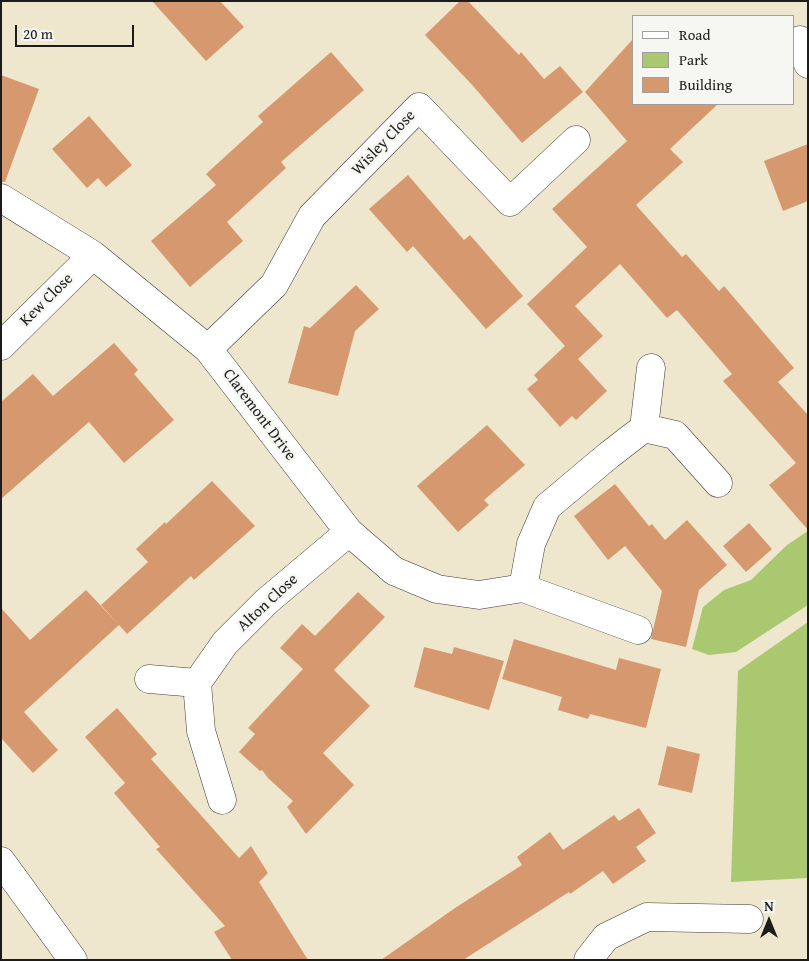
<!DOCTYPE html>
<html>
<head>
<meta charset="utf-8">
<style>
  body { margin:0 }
  #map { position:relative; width:809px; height:961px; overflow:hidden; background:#eee7cd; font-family:"Gentium Book Plus",serif }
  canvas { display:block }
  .frame { position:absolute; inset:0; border:2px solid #1c1c1c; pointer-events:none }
  .legend { position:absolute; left:632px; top:15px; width:162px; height:90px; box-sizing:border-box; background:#f6f6f2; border:1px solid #9f9f9c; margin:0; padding:6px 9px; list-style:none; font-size:15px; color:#1c1c1c }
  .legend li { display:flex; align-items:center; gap:10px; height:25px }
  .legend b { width:25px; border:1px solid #9f9f9c }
  .north { position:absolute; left:744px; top:896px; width:50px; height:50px; -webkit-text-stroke:4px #f6f6f2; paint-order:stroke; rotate:0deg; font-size:14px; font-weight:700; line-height:20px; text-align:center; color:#1c1c1c }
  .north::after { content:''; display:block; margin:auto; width:18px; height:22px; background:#1c1c1c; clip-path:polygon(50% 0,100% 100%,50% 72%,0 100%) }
  .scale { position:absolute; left:15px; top:25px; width:119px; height:22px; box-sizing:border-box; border:2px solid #1c1c1c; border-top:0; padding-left:6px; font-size:15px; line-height:18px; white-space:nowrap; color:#1c1c1c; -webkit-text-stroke:4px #f6f6f2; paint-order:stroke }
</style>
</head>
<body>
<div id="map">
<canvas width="809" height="961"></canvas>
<div class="frame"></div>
<ul class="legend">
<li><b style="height:6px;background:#fff"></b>Road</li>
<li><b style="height:14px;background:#a9c870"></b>Park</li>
<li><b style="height:14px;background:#d6996f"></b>Building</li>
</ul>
<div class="north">N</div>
<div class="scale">20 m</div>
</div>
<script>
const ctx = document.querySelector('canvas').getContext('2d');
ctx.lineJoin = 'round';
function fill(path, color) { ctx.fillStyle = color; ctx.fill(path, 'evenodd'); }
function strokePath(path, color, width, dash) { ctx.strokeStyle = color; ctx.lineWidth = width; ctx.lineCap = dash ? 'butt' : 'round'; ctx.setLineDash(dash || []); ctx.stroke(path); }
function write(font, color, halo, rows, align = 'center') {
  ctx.font = font + ' "Gentium Book Plus",serif'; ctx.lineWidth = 5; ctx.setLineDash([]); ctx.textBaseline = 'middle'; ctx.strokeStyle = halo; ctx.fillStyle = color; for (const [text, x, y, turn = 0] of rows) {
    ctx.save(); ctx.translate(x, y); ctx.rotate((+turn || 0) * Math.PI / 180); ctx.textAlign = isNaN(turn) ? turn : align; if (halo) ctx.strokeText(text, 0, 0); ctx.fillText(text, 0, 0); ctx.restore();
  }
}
fill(new Path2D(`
  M808,531V605L736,652L709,655L692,649L703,607L724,590L751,580L787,545Z
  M808,622V878L731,882L738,671Z`), '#a9c870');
fill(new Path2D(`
  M152,1H220L244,27L206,61Z
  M460,1H468L519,55L521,52L544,79L560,66L583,92L522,143L474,87L425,35Z
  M633,39V104H718L670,149L683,162L636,205L682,257L686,254L719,291L724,286L794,368L778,382L808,415V530L769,485L796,463L723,381L732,374L677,310L667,318L620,264L575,306L603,336L578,359L607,391L576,420L572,416L560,427L527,389L538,380L534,375L565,346L527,304L587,247L552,209L627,141L585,92Z
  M331,52L364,90L281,162L286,168L227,222L243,241L190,287L151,241L216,185L206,174L263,122L258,116Z
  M1,75L39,89L5,182H1Z
  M89,116L132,165L106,187L98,178L87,188L52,149Z
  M808,144V201L783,211L764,161Z
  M408,175L464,240L470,235L523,296L486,329L413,246L407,252L369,209Z
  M356,285L379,309L355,331L338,396L288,383L304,326L310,328Z
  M114,343L138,370L134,374L174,420L124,463L89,422L1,499V402L33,374L53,396Z
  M487,425L525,465L484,500L489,505L458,532L417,486Z
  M212,481L255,526L194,580L191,576L127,634L101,605L148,562L136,549L165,522L166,524Z
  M615,484L649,526L652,524L665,540L687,520L727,565L699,590L686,647L651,639L662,591L625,546L608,560L574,516Z
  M749,523L772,549L746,572L723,546Z
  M86,590L119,625L24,712L58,750L33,773L1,738V608L30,640Z
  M358,592L385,617L334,670L370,706L323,753L354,785L306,834L287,807L293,801L268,778L262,770L260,771L239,752L255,734L248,728L303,669L280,648L302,624L315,636Z
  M514,639L616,670L619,658L661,669L646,728L590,714L588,719L558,710L562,697L502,679Z
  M424,647L452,654L454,647L504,661L489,710L414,687Z
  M117,708L157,754L151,759L239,858L251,846L268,873L259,882L308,960H232L214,932L225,926L156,849L160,847L114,793L125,783L85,737Z
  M667,746L700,754L692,793L658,785Z
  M639,808L656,833L636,847L646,861L613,884L603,871L570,894L569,892L463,960H381L455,908L522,865L517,857L550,832L563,850L614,815L619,821Z`), '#d6996f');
const minor = new Path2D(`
  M800,40L808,64
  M1,198L93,255L208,349L349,532L394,571L437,589L479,595L523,588L638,630
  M1,346L93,255
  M208,349L274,285L312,216L419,107L510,202L576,140
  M644,428L651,368
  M523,588L531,544L547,507L609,455L644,428L675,435L718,483
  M149,679L197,683
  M222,800L201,731L197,683L225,643L267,601L349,532
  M588,960L606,937L647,917L749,919`);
const tertiary = new Path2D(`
  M1,861L73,960`);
strokePath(minor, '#3c3a37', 29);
strokePath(tertiary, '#3c3a37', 29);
strokePath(minor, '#fff', 28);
strokePath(tertiary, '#fff', 28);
write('16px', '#1c1c1c', '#f6f6f2', [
  ["Wisley Close",384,143,-46],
  ["Kew Close",47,300,-45],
  ["Claremont Drive",259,415,53],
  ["Alton Close",268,603,-43]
]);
</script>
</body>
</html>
